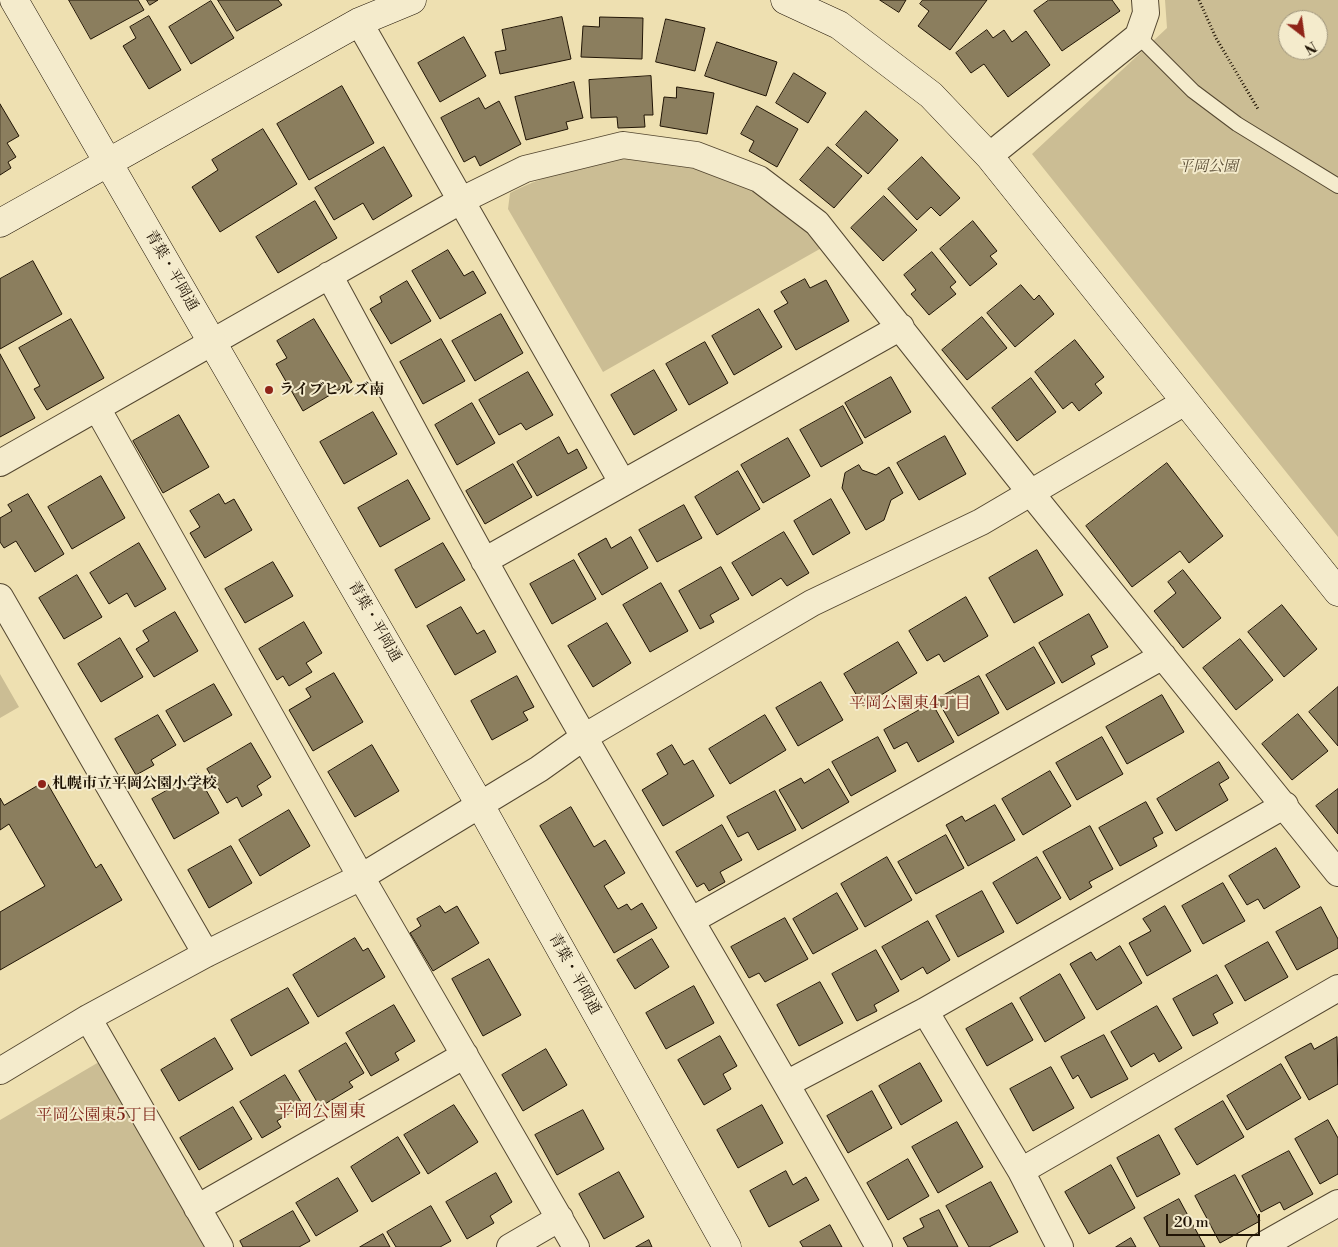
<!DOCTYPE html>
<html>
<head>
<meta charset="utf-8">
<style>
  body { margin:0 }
  #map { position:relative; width:1338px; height:1247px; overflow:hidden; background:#eee0b1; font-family:"Libre Bodoni",serif }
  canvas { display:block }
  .north { position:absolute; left:1278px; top:10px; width:50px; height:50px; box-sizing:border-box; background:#f4ebcc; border:1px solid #9f957c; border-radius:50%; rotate:150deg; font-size:14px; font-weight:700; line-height:20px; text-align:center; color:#201405 }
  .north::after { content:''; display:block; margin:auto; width:18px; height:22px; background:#8f2418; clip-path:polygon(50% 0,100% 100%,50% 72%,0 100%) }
  .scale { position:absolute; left:1166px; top:1214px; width:94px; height:22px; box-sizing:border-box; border:2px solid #201405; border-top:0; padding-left:6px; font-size:15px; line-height:18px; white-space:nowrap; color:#201405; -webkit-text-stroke:4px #f4ebcc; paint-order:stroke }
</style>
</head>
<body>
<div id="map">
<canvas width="1338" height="1247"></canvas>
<div class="north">N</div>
<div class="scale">20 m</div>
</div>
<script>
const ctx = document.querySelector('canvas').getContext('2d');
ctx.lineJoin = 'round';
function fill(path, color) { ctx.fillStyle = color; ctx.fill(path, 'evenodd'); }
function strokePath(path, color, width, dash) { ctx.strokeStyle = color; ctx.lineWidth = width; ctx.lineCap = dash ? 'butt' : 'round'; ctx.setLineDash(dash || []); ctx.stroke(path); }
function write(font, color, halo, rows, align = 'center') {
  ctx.font = font + ' "Libre Bodoni","Noto Serif JP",serif'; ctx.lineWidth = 4; ctx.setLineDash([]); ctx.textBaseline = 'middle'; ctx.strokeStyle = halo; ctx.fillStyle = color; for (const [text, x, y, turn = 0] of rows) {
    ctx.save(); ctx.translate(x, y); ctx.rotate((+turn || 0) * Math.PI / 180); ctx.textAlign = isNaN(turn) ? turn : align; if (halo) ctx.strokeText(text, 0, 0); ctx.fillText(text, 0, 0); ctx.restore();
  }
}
fill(new Path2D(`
  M1165,0H1338V537L1032,154L1167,28ZM1288,20H1318V50H1288Z
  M637,156L679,159L739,181L792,209L825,246L603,372L508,209L510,193C550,172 593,164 637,156Z
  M0,674L19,707L0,718Z
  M99,1062L211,1247H0V1120Z`), '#cbbd94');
const building = new Path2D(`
  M69,0H138L144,10L91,39Z
  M147,0H158L150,5Z
  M218,0H278L282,5L237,31Z
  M880,0H906L899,12Z
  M923,0H987L950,50L918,26L929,11L920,4Z
  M1049,0H1112L1120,11L1062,51L1034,11Z
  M211,1L234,38L191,64L169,27Z
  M149,16L181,70L149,89L123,46L136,38L130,27Z
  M562,17L571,59L500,74L495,52L506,50L502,30Z
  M600,17L643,18L642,59L581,57L583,26L599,27Z
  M666,19L705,28L695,71L656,62Z
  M987,30L993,38L1004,30L1012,42L1026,31L1050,65L1008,97L984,64L971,73L956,53Z
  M464,37L486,76L440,102L418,63Z
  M717,42L777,62L766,96L705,76Z
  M794,73L826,93L808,123L776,103Z
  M651,76L653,115H644L645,127L618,128L617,117L591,118L589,80Z
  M574,82L583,118L566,122L568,129L526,140L515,97Z
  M342,86L374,143L309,180L277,124Z
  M677,87L714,93L707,134L660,126L664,97L676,98Z
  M479,98L485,109L499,101L521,144L480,166L475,156L464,162L441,118Z
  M0,104L19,136L7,143L16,157L8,162L11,168L0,175Z
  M757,106L798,129L777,167L749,151L754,141L741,134Z
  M866,111L898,140L868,174L836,145Z
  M263,129L297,184L220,232L192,187L218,170L212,160Z
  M384,147L412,196L373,220L363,203L334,220L315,188Z
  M828,147L862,176L834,208L800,180Z
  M922,157L960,198L940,216L931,207L917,220L888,189Z
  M884,196L917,230L883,261L851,228Z
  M315,201L337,238L278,273L256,237Z
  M973,221L997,251L990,256L997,264L970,286L940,249Z
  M448,250L464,276L473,271L486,293L440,319L412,271Z
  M932,252L956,282L950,287L956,294L929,315L911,294L916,290L904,275Z
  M33,261L62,314L0,349V279Z
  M805,279L810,288L826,280L849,321L796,350L774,311L788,303L781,292Z
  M407,281L431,321L391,344L370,309L382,302L380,297Z
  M1021,285L1034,300L1039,295L1054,314L1015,347L987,313Z
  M759,309L782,347L734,375L712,336Z
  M501,314L523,353L475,381L452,341Z
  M982,317L1007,348L967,380L942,350Z
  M71,319L104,378L47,410L34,389L40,386L19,348Z
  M314,319L352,382L303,411L276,364L287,358L277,341Z
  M441,339L465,381L423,404L400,362Z
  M1075,340L1104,377L1095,384L1102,393L1079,411L1072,402L1063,409L1035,372Z
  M705,342L728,383L689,405L666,364Z
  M0,354L35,418L0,437Z
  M654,370L677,410L634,435L611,395Z
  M528,372L553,415L526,430L521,423L499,435L479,400Z
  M891,377L911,412L865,438L845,403Z
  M1031,378L1056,412L1017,441L992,408Z
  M472,403L495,443L457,465L435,425Z
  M843,406L863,443L821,467L800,430Z
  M373,412L397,454L344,484L320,442Z
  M179,415L209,467L163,493L133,441Z
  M945,436L966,474L919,500L897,463Z
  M559,437L568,454L577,449L587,468L537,496L517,462Z
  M788,438L810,476L763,503L741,465Z
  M1167,463L1223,536L1189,563L1180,551L1132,587L1086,526Z
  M513,464L532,497L485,524L466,491Z
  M859,465L862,470L876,475L889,467L903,493L891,500L884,520L866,530L842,488L845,473Z
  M738,471L760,509L717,535L695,497Z
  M101,476L125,518L72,549L48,507Z
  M408,480L430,519L380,547L358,508Z
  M28,494L64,554L35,572L16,541L4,548L0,542V518L12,511L8,505Z
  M219,494L225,504L234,499L252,530L205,558L190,533L200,527L190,511Z
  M831,499L850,533L813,555L794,521Z
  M684,505L702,538L657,562L639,530Z
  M784,532L809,573L787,586L781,578L752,596L732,563Z
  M631,537L648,568L602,595L578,554L606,538L611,548Z
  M139,543L166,589L135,607L127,593L109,604L90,573Z
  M443,543L465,580L416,608L395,570Z
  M1037,550L1063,595L1014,623L989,578Z
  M574,560L596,599L552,624L530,584Z
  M273,562L293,596L245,623L225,589Z
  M721,567L739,599L710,615L714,622L700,629L679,591Z
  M1183,570L1221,618L1183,648L1154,611L1176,593L1168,582Z
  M77,575L102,617L64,639L39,598Z
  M661,583L688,631L650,652L623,605Z
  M966,597L988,636L944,662L939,654L927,661L909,631Z
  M1282,605L1317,649L1284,677L1248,632Z
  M461,607L477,634L484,630L496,652L455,675L427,626Z
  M175,612L198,651L154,677L136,649L149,641L143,631Z
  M1089,614L1108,647L1091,656L1095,664L1062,683L1039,643Z
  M304,622L322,653L306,663L312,672L289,686L283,676L277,680L259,649Z
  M607,623L631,663L593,687L568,646Z
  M120,638L143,677L101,702L78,664Z
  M1240,639L1273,680L1236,710L1203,668Z
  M898,642L917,673L863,706L844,674Z
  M1034,647L1055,683L1007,710L986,675Z
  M334,673L363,722L313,751L289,710L311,697L306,689Z
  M517,676L534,707L523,712L528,720L492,740L471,701Z
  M979,676L999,713L958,736L937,699Z
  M821,682L843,720L798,746L776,708Z
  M214,684L232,715L184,742L166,711Z
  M1338,687V746L1309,712Z
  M1162,695L1184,732L1127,764L1106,727Z
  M932,703L954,742L918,762L907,742L894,749L884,730Z
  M1298,714L1328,751L1292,780L1262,744Z
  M158,715L176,745L151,760L154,765L136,775L115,739Z
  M765,715L786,750L730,784L709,749Z
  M878,737L896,771L851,796L832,762Z
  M1102,737L1123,774L1077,800L1056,763Z
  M251,743L271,777L257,786L262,795L242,807L237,797L227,803L207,769Z
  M372,745L399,791L355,817L328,772Z
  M672,745L684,765L693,760L714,796L663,826L642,790L668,774L657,754Z
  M1219,762L1229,778L1219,784L1228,800L1176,831L1157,799Z
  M829,769L849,802L802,829L779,790L801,778L804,783Z
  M1050,771L1071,806L1023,835L1002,799Z
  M197,774L219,813L174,839L152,799Z
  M46,781L96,868L101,864L122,900L0,970V912L45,886L9,824L0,830V798L4,805Z
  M1338,789V834L1316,806Z
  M775,791L796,830L758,850L748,832L738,837L727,817Z
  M1146,802L1163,833L1153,838L1157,846L1120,866L1099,828Z
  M995,805L1015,840L968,866L946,825L962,816L965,821Z
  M571,807L594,847L605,840L625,873L604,886L618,909L627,904L631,910L642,903L657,928L614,953L540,826Z
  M289,810L310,846L260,876L239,840Z
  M722,825L742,860L720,872L725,882L709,891L704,883L697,887L676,852Z
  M1090,826L1113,869L1089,882L1092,887L1070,900L1043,852Z
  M946,835L964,868L916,894L898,862Z
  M231,846L252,883L209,908L188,870Z
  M1276,848L1300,887L1264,909L1258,899L1247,905L1229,876Z
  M887,857L912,900L865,927L841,884Z
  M1037,857L1061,898L1017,924L993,883Z
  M1223,883L1245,921L1203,944L1182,906Z
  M982,891L1004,932L958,957L936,916Z
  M837,893L858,929L813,954L793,919Z
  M440,906L445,913L457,906L479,943L433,971L410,933L421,926L417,919Z
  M1165,906L1191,951L1147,976L1129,943L1151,931L1143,919Z
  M1321,907L1338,939V948L1297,970L1276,932Z
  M785,918L808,959L765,982L759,973L749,978L731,947Z
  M928,921L950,960L927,974L923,967L901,980L882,947Z
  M355,938L363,951L368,948L385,977L318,1017L293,975Z
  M652,939L669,967L635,989L617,960Z
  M1268,942L1288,977L1245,1001L1225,966Z
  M1120,946L1142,983L1097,1010L1070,964L1091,952L1096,960Z
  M876,950L899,991L874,1005L877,1011L857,1021L832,974Z
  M489,959L521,1015L483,1036L452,979Z
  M1060,974L1085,1018L1045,1042L1020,998Z
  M1217,975L1233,1003L1213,1014L1218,1023L1193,1036L1173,999Z
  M820,982L843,1023L799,1046L777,1005Z
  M694,986L714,1023L666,1049L646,1013Z
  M288,988L309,1023L251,1056L231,1020Z
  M1012,1003L1033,1040L987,1066L966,1029Z
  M394,1005L415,1041L395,1053L399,1060L371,1076L346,1033Z
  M1157,1006L1182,1048L1159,1062L1154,1053L1131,1067L1111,1032Z
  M1104,1035L1128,1079L1091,1098L1078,1075L1073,1079L1061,1057Z
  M720,1036L737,1066L723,1074L731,1089L704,1105L678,1060Z
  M1337,1037L1338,1084L1309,1100L1285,1057L1311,1043L1314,1049Z
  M215,1038L233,1069L179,1101L161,1070Z
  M346,1043L364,1073L349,1082L353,1087L320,1107L299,1071Z
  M546,1049L567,1085L523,1111L502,1075Z
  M920,1063L942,1101L901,1125L879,1086Z
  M1281,1064L1301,1098L1247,1130L1227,1096Z
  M1051,1067L1074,1108L1033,1131L1010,1089Z
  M285,1075L303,1105L277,1121L281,1127L262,1138L240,1102Z
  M872,1091L892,1128L848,1153L827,1116Z
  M1223,1101L1244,1137L1197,1165L1175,1129Z
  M454,1105L478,1142L428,1174L404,1135Z
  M762,1105L783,1143L738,1168L717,1130Z
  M233,1107L252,1139L199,1170L180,1138Z
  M583,1110L604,1149L557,1175L535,1135Z
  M1328,1120L1338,1138V1174L1320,1184L1295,1139Z
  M957,1122L983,1167L938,1193L912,1147Z
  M1159,1135L1180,1174L1137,1197L1117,1158Z
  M398,1137L420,1173L372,1202L351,1167Z
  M1289,1151L1313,1194L1284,1210L1280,1202L1261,1212L1242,1176Z
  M908,1159L929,1196L888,1220L867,1183Z
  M1111,1165L1135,1208L1089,1234L1065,1192Z
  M786,1171L793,1185L806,1177L819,1200L769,1227L750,1191Z
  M619,1172L644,1217L604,1239L579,1194Z
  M496,1173L512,1202L490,1216L494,1223L467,1239L446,1202Z
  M1235,1175L1260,1221L1220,1243L1195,1196Z
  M338,1178L358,1211L316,1236L296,1203Z
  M991,1182L1018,1232L989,1247H969L946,1206Z
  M1179,1199L1205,1247H1160L1144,1218Z
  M431,1206L451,1241L440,1247H396L387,1232Z
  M939,1210L958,1247H908L903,1238L924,1227L920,1219Z
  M293,1211L310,1241L299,1247H243L240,1241Z
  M830,1225L842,1247H803L800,1242Z
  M383,1234L390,1247H360Z
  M1131,1238L1136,1247H1116Z
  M649,1240L652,1247H636Z`);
fill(building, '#8b7e5e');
strokePath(building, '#201405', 1);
const lane = new Path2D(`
  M1138,36L1193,91L1237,124L1338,186`);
const street = new Path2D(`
  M359,22L622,482
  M989,156L1138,36L1146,13L1145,0
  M329,275C413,430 496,585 584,737C682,907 783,1075 879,1247
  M97,408L361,877L576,1247
  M0,463L462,200L525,169L623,145L696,155L759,179L817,223L1030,492L1338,873
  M484,561L901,327
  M0,597L206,954
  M692,920L1163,656
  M925,1011L1021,1171L1060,1247
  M88,1018L220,1247
  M0,1071L88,1018L206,954L361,877L539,769L584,737L812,603L981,522L1185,402
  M788,1083L925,1011L1285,805
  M1021,1171L1338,988
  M197,1208L465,1055
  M510,1247L560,1218
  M1260,1247L1338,1203`);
const secondary = new Path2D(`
  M14,0L480,805L727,1247
  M785,0L839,25L931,95L989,156L1338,592
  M0,223L359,22L412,0`);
strokePath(lane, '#544730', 16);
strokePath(street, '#544730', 28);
strokePath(secondary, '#201405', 29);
strokePath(new Path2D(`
  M1199,0L1216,38L1258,109`), '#201405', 3, [1, 2.5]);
strokePath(lane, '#f4ebcc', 14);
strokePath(street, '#f4ebcc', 26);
strokePath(secondary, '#f4ebcc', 28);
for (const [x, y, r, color] of [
  [269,390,5,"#8f2418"],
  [42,784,5,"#8f2418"]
]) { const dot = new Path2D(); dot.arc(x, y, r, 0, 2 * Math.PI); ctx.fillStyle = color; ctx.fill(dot); strokePath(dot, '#f4ebcc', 2); }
write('italic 15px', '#5c4f37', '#f4ebcc', [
  ["平岡公園",1208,167]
]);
write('15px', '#201405', '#f4ebcc', [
  ["青葉・平岡通",171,271,60],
  ["青葉・平岡通",374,622,60],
  ["青葉・平岡通",574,974,61]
]);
write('bold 15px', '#201405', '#f4ebcc', [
  ["ライブヒルズ南",279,390],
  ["札幌市立平岡公園小学校",52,784]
], 'left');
write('16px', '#7a1f14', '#f4ebcc', [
  ["平岡公園東4丁目",910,704],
  ["平岡公園東5丁目",97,1116]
]);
write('18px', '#7a1f14', '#f4ebcc', [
  ["平岡公園東",321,1113]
]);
</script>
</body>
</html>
